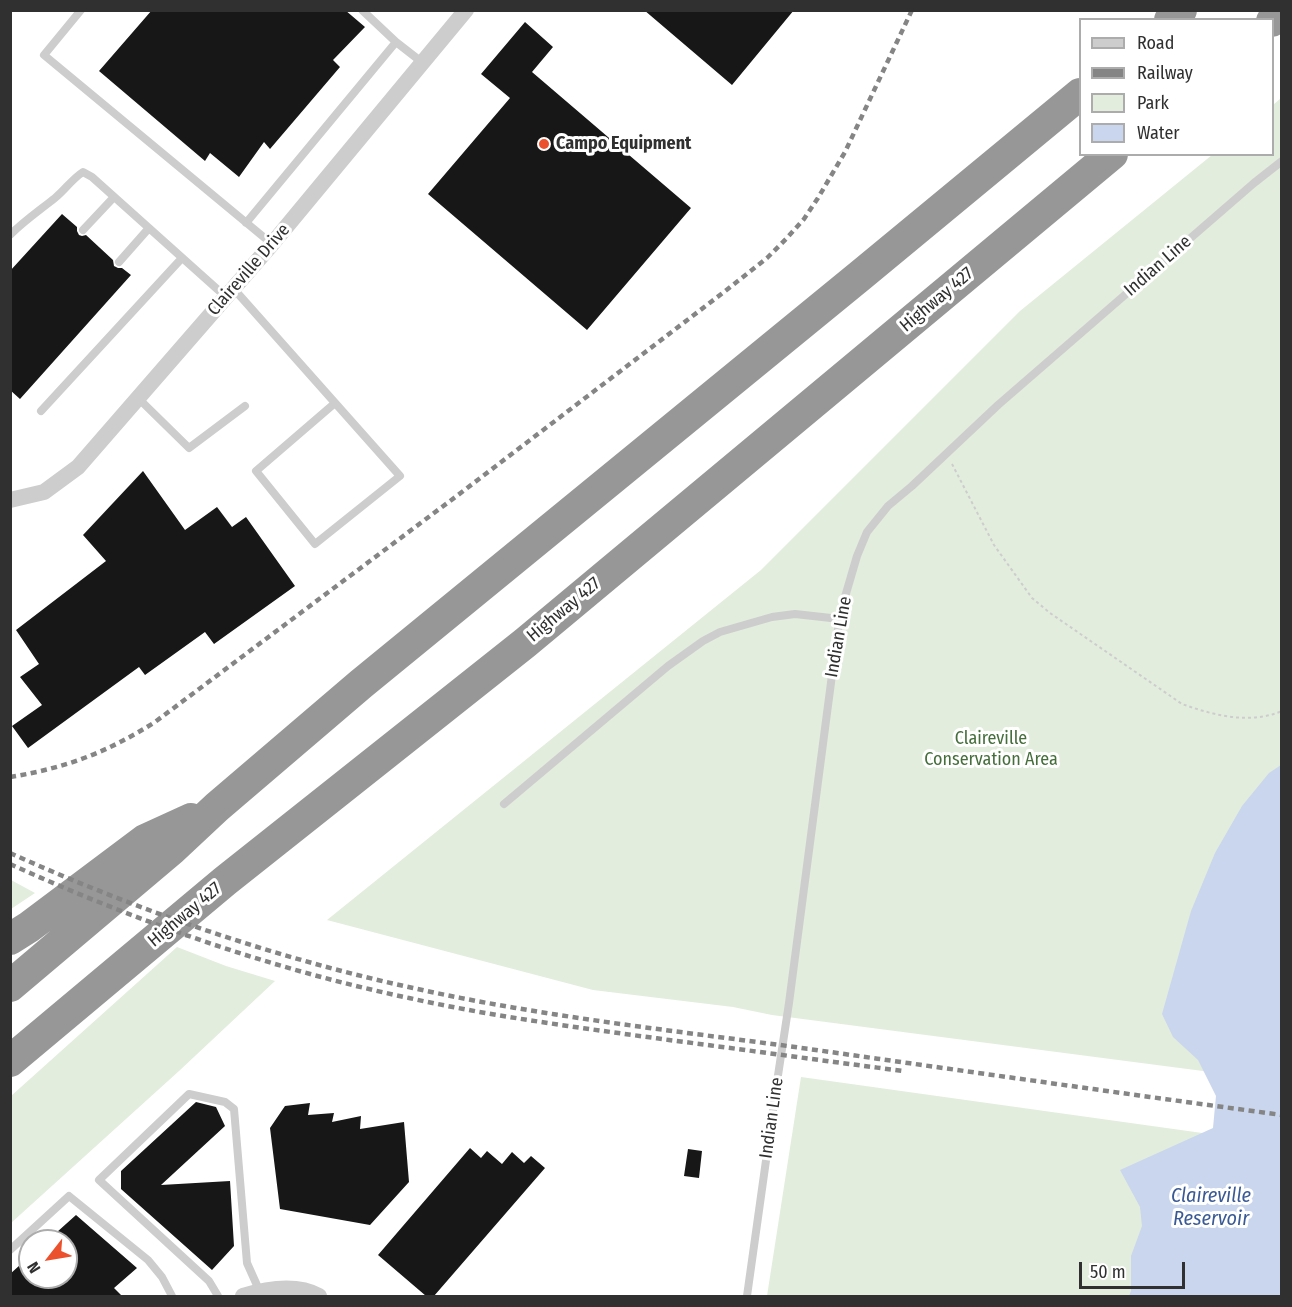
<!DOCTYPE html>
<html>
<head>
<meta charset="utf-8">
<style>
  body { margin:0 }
  #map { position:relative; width:1292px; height:1307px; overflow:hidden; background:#fff; font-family:"Fira Sans Condensed",sans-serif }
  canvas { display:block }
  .frame { position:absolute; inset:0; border:12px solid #303030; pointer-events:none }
  .legend { position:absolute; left:1079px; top:18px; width:195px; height:138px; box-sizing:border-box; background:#fff; border:2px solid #acacac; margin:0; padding:8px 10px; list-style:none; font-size:18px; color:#303030 }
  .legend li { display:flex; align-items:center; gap:12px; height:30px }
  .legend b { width:30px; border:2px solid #acacac }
  .north { position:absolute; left:18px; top:1229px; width:60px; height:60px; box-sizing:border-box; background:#fff; border:2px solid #acacac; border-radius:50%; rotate:239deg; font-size:16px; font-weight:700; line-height:24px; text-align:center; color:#303030 }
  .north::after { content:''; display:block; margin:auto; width:21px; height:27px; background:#ec512d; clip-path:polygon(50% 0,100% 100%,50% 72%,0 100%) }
  .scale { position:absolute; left:1079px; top:1262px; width:106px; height:27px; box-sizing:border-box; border:3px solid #303030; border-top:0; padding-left:8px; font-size:18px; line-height:21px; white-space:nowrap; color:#303030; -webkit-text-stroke:4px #fff; paint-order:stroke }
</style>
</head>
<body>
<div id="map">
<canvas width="1292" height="1307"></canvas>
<div class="frame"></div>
<ul class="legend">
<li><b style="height:8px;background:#cdcdcd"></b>Road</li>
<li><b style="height:8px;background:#858585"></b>Railway</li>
<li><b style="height:16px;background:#e2eddd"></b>Park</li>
<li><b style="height:16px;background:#c9d6ed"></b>Water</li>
</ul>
<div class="north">N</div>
<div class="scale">50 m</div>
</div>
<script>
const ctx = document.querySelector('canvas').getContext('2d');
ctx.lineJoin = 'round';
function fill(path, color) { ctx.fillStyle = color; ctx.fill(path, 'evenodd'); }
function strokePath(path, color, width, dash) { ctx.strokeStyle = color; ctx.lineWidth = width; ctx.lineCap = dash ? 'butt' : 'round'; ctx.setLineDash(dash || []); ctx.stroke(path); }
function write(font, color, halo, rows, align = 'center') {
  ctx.font = font + ' "Fira Sans Condensed",sans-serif'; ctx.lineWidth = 6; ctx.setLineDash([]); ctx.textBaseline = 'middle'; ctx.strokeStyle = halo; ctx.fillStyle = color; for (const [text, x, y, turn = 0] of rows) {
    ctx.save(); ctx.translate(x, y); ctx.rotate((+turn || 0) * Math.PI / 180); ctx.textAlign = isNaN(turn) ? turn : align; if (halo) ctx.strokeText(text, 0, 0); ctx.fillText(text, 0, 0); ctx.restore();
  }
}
fill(new Path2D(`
  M1281,98V1090L1203,1071L772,1015L733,1007L593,990L327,920L761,570L1020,311L1212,155L1272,154L1273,105Z
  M11,880L35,893L11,909H10Z
  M177,947L226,966L275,981L179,1071L11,1223V1096Z
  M801,1077L1281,1144V1296H767Z`), '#e2eddd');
fill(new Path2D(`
  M1281,765V1296H1129L1131,1291V1256L1142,1226L1140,1207L1120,1170L1213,1128L1216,1096L1198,1060L1173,1037L1162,1014L1191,911L1215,853L1242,806L1269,773Z`), '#c9d6ed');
fill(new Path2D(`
  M152,10H345L365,27L333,60L340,67L270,149L264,142L239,177L210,153L205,161L99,71Z
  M644,10H794L732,85Z
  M525,22L553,47L532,72L691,208L587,330L428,194L510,98L481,74Z
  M62,214L77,227V231L79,235L82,236L86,235L113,260L114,266L118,268H122L131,275L20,399L10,390V271Z
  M143,471L185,530L217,507L232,527L246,517L295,586L214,644L205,632L145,675L139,667L28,748L12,726L42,705L20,677L39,664L16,630L106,561L83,535Z
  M196,1102L216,1107L225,1126L161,1185L230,1181L234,1246L212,1270L121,1189V1171Z
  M310,1103L308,1115L334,1113L332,1122L361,1116L360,1129L404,1122L409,1182L370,1225L280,1209L270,1128L285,1106Z
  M470,1148L481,1158L487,1151L502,1164L512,1152L524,1163L531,1156L545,1168L434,1296H426L378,1255Z
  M688,1149L702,1151L699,1178L684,1176Z
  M76,1215L137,1268L114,1288L122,1296H10V1274L30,1256V1277H66V1241H47Z`), '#171717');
strokePath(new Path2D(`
  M952,464L994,545L1032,598L1050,613L1182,704C1213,715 1249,725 1282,711`), '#cdcdcd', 2, [3, 3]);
strokePath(new Path2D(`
  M81,10L44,55L272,244
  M362,10L396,42
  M246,223L396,42L423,63
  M83,230L114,197
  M10,235C24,221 40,210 55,198C65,190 72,179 83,172L92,177L226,297
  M119,262L149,228
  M233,288L400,476L315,544L256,471L335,403
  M138,398L189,448L245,406
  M41,411L182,258
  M504,804L668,666L703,641L720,632L772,617L795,614L840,619
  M10,1250L69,1196L148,1260L162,1277L172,1296
  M218,1296L209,1281L99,1180L189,1094L225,1102L234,1109L247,1263L260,1292
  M747,1296L777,1082L789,1003L840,614L857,556L867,532L888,506L912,486L998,405L1254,183L1282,161`), '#cdcdcd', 8);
strokePath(new Path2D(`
  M10,500L44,492L78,467L272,244L466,10
  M243,1296C266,1289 297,1284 319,1296`), '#cdcdcd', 16);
strokePath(new Path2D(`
  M1170,20L1181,10
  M1272,21L1282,14
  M10,939L29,927L145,840L191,819
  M10,986L171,850L217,807L361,684L861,275L1080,94
  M10,1061L225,881L525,643L1112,154`), '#979797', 32);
strokePath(new Path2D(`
  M10,777C66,768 108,752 155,722L458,495L724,292L767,258L786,239L804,219L818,198L845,152L912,10
  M10,853C139,911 275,958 413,988C539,1016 668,1030 795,1047C957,1070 1119,1093 1282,1115
  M10,864C138,922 271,969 409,998C495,1017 582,1028 669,1040C747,1050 825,1061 903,1071`), '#858585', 4.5, [6, 4.5]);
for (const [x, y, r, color] of [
  [544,144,6,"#ec512d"]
]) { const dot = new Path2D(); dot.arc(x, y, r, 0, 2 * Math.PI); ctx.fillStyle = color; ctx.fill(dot); strokePath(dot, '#fff', 2); }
write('bold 18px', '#303030', '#fff', [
  ["Campo Equipment",556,144]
], 'left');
write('18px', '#303030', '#fff', [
  ["Indian Line",1158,266,-41],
  ["Claireville Drive",249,270,-49],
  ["Highway 427",937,300,-40],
  ["Highway 427",564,610,-40],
  ["Indian Line",839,637,-80],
  ["Highway 427",185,915,-40],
  ["Indian Line",772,1118,-82]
]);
write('18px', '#456e3b', '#fff', [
  ["Claireville",991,739],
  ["Conservation Area",991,760]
]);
write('italic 20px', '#3a5a95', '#fff', [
  ["Claireville",1211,1196],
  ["Reservoir",1211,1219]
]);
</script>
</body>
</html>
